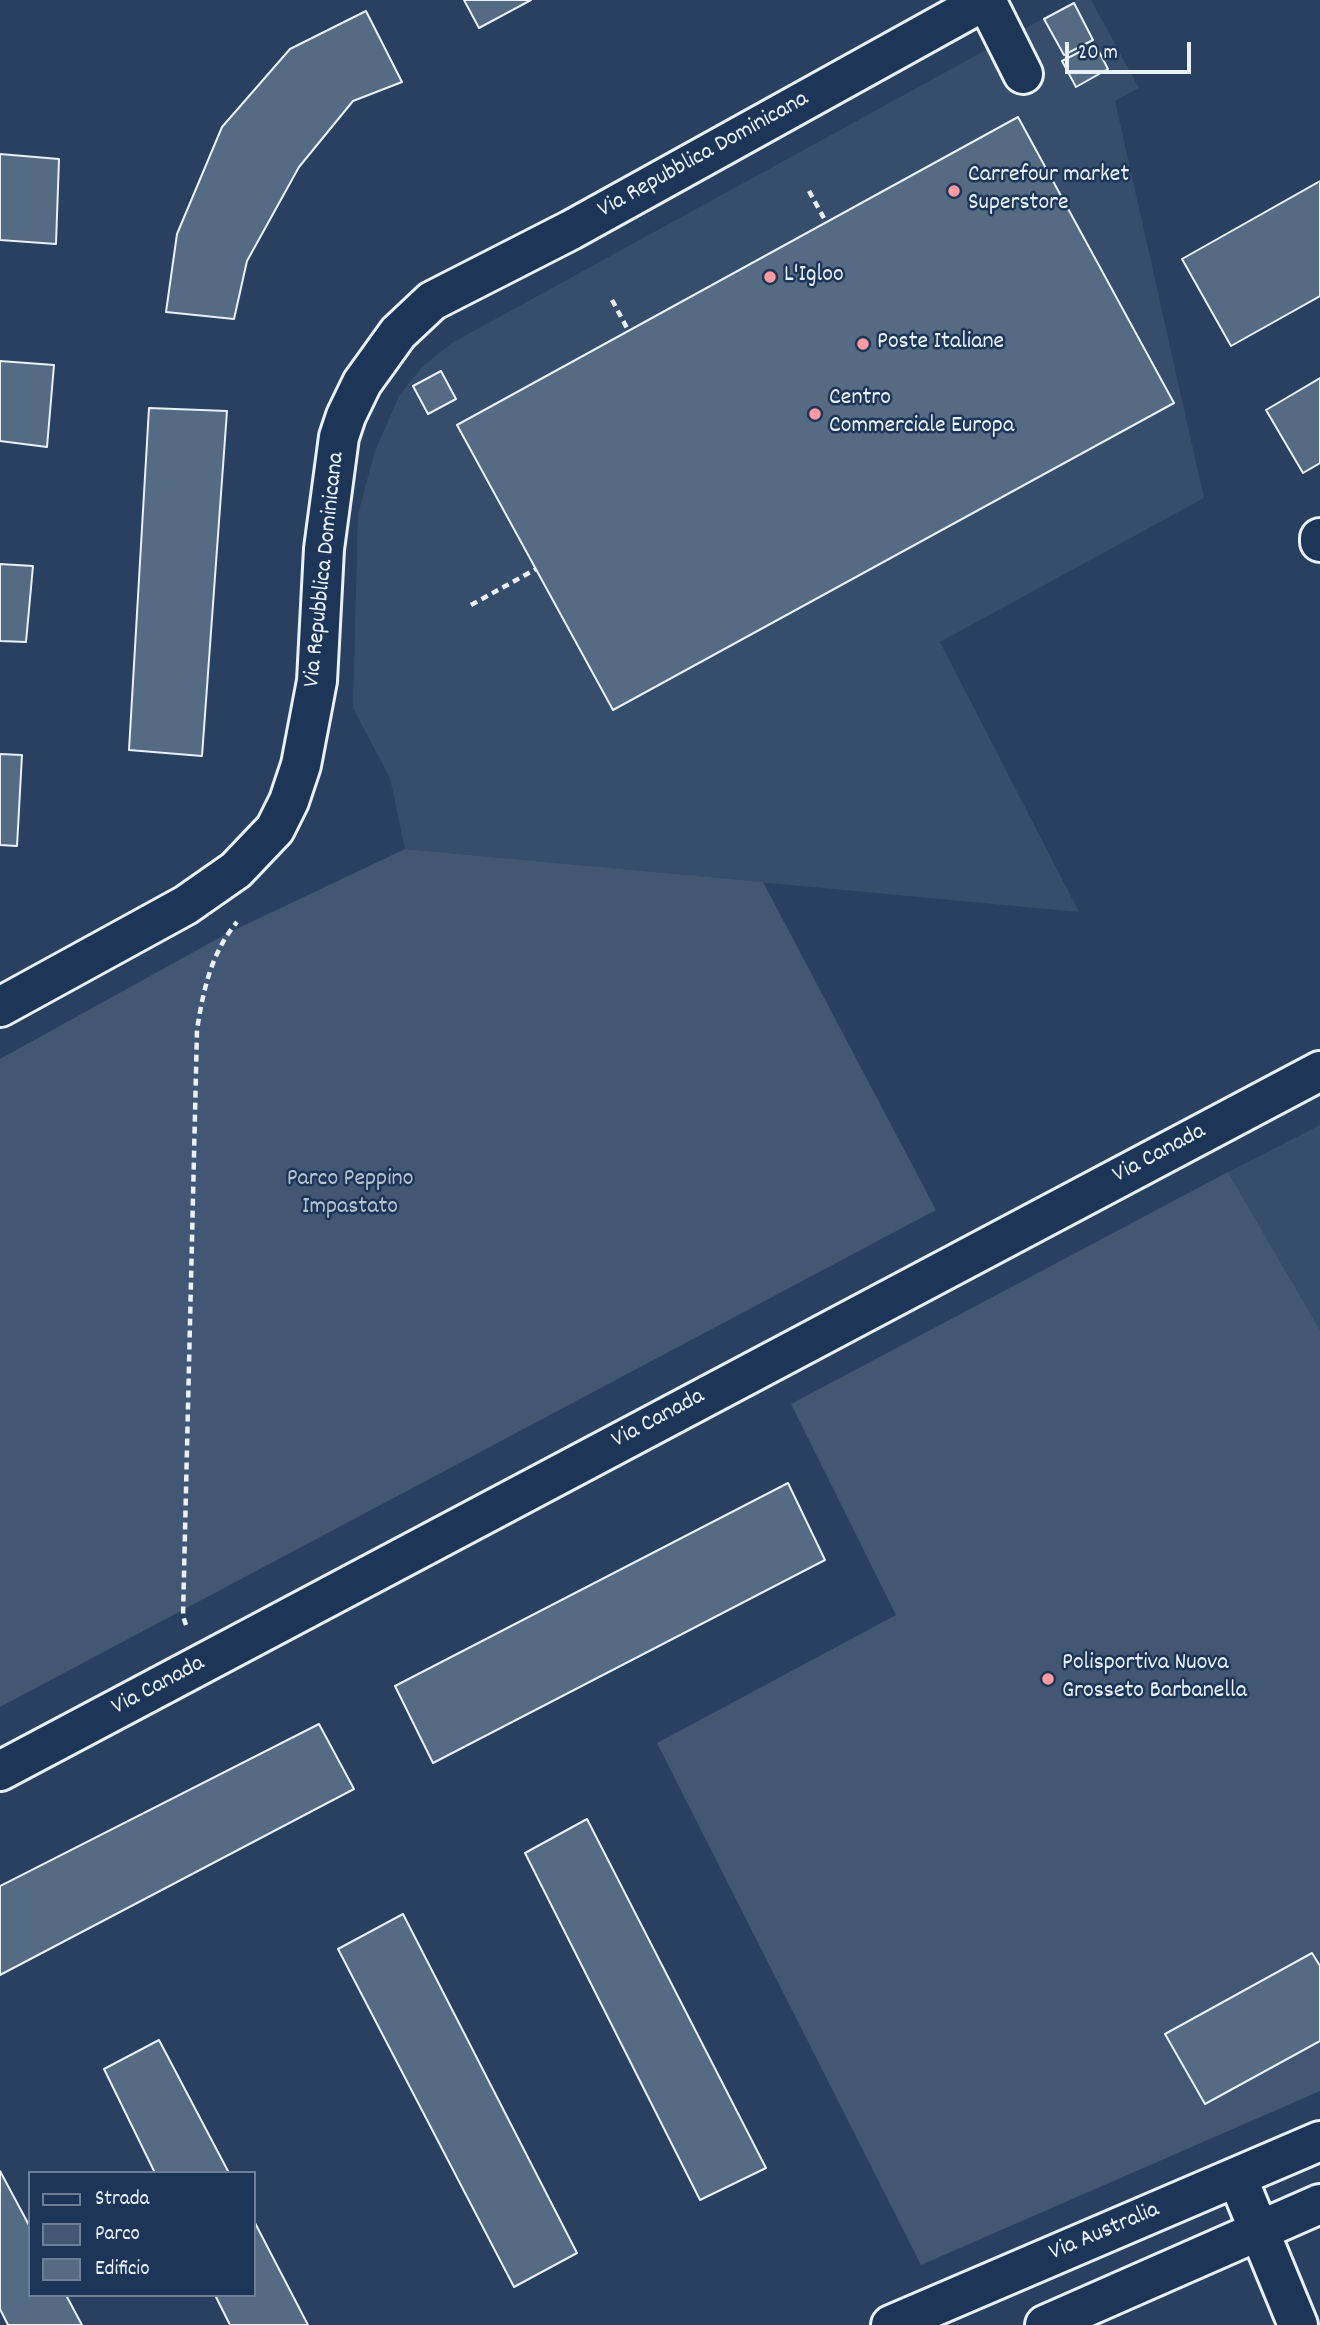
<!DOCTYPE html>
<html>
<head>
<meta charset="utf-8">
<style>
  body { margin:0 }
  #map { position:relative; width:1320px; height:2325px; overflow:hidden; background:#294061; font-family:Dekko,sans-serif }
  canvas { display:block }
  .legend { position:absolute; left:28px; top:2171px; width:228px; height:126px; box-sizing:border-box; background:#1d3557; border:2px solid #6e8097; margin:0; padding:9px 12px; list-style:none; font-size:21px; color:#e8f1f8 }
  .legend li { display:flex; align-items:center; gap:14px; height:35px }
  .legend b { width:35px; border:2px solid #6e8097 }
  .scale { position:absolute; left:1065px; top:42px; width:126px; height:32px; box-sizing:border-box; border:4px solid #e8f1f8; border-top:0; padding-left:9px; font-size:21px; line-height:24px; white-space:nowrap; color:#e8f1f8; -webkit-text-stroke:5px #1d3557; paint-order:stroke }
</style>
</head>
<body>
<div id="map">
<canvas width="1320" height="2325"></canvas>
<ul class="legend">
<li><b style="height:9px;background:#1d3557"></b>Strada</li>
<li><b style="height:19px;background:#415774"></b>Parco</li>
<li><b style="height:19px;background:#556a83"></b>Edificio</li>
</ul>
<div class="scale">20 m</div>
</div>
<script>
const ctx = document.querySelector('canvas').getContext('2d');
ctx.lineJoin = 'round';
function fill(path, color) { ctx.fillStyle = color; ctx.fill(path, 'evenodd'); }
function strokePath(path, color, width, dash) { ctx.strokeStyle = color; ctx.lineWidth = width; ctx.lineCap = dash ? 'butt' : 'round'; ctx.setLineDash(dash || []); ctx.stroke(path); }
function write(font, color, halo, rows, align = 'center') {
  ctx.font = font + ' Dekko,sans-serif'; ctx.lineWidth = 5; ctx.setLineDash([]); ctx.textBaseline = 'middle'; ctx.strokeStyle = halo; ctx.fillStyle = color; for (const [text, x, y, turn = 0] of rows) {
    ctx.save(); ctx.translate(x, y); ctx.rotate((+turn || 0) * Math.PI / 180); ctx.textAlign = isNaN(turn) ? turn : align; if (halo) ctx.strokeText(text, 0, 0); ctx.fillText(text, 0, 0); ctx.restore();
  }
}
fill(new Path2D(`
  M1077,0H1091L1139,88L1115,101L1204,498L940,642L1079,912L405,849L390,778L353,708L358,514L375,451L400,394L422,367L450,344Z
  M1320,1125V1330L1228,1172Z`), '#364d6b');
fill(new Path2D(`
  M405,849L763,882L936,1210L0,1707V1059L228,933Z
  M1228,1172L1320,1330V2091L921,2265L657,1743L896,1615L791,1404Z`), '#415774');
const building = new Path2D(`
  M464,0H531L479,28Z
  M1074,3L1093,40L1064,55L1044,19Z
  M366,11L402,82L353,101L299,167L247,261L234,319L166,312L177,234L222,127L290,49Z
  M1095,44L1108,69L1076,87L1062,61Z
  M1018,117L1174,403L613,710L457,425Z
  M0,154L59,159L56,244L0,240Z
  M1320,181V296L1231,346L1182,259Z
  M0,361L54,365L47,447L0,441Z
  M441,371L456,399L428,414L413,386Z
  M1320,378V463L1303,473L1266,410Z
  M149,408L227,411L202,756L129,750Z
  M0,564L33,566L26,642L0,641Z
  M0,754L22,755L17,846L0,845Z
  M788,1483L825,1560L433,1763L395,1686Z
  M319,1724L354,1789L0,1975V1886Z
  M587,1819L766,2168L700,2200L525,1853Z
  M403,1914L577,2253L514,2287L338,1949Z
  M1312,1953L1320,1966V2041L1205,2104L1165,2034Z
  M159,2040L229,2173H155L104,2069Z
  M0,2171L30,2227V2295H66L82,2325H8L0,2309Z
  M254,2221L308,2325H230L215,2295H254Z`);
fill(building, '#556a83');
strokePath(building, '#e8f1f8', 2);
const minor = new Path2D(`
  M986,0L1023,74
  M1320,538V542
  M0,1007L186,905L236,870L275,829L289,801L301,765L317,681L324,549L339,437L346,416L362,383L398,333L432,301L571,230L986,0
  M0,1771L1320,1071
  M1237,2177L1298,2325`);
const major = new Path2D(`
  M891,2325L1320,2141
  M1045,2325L1320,2204`);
strokePath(minor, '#e8f1f8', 44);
strokePath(major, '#e8f1f8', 44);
strokePath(new Path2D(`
  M809,191L826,222
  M612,300L628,330
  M471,605L536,569
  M186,1625L183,1616L197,1030C203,991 211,953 237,922`), '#e8f1f8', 4.5, [7, 5]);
strokePath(minor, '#1d3557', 38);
strokePath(major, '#1d3557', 38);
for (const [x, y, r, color] of [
  [954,191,7,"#ff9aa2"],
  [770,277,7,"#ff9aa2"],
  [863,344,7,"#ff9aa2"],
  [815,414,7,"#ff9aa2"],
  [1048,1679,7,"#ff9aa2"]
]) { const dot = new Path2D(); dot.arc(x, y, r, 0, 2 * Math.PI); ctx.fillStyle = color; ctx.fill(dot); strokePath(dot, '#1d3557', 2.5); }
write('24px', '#e8f1f8', '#1d3557', [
  ["Via Repubblica Dominicana",704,156,-29],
  ["Via Repubblica Dominicana",326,570,-84],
  ["Via Canada",1160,1155,-28],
  ["Via Canada",659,1420,-28],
  ["Via Canada",159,1687,-28],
  ["Via Australia",1105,2233,-23]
]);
write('24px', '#e8f1f8', '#1d3557', [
  ["Carrefour market",968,177],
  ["Superstore",968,205],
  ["L'Igloo",784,277],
  ["Poste Italiane",877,344],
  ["Centro",829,400],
  ["Commerciale Europa",829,428],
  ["Polisportiva Nuova",1062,1665],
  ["Grosseto Barbanella",1062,1693]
], 'left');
write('24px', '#b6c3d0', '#1d3557', [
  ["Parco Peppino",350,1181],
  ["Impastato",350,1209]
]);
</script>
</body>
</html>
